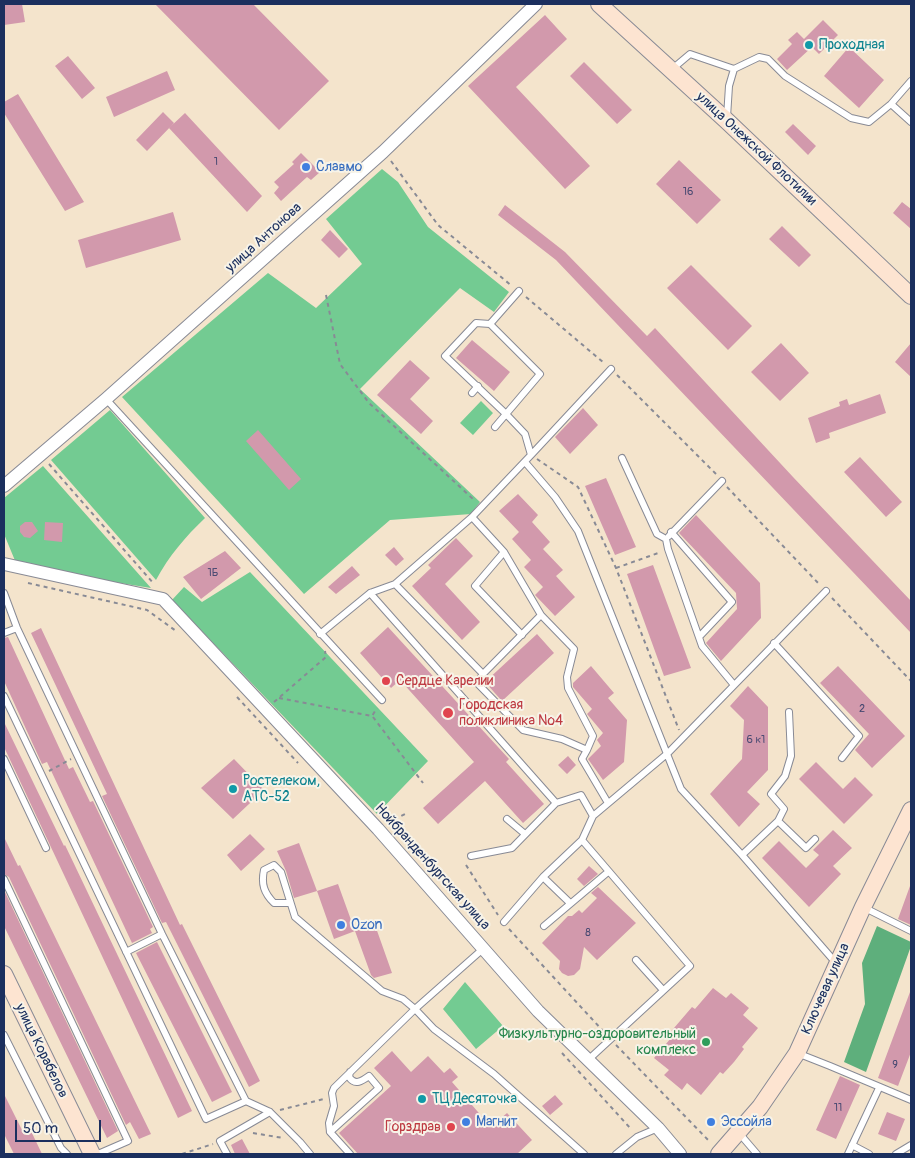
<!DOCTYPE html>
<html>
<head>
<meta charset="utf-8">
<style>
  body { margin:0 }
  #map { position:relative; width:915px; height:1158px; overflow:hidden; background:#f4e4cc; font-family:Pangolin,sans-serif }
  canvas { display:block }
  .frame { position:absolute; inset:0; border:5px solid #1b2f5e; pointer-events:none }
  .scale { position:absolute; left:15px; top:1120px; width:86px; height:22px; box-sizing:border-box; border:2px solid #1b2f5e; border-top:0; padding-left:6px; font-size:15px; line-height:18px; white-space:nowrap; color:#1b2f5e; -webkit-text-stroke:4px #f7f3e8; paint-order:stroke }
</style>
</head>
<body>
<div id="map">
<canvas width="915" height="1158"></canvas>
<div class="frame"></div>
<div class="scale">50 m</div>
</div>
<script>
const ctx = document.querySelector('canvas').getContext('2d');
ctx.lineJoin = 'round';
function fill(path, color) { ctx.fillStyle = color; ctx.fill(path, 'evenodd'); }
function strokePath(path, color, width, dash) { ctx.strokeStyle = color; ctx.lineWidth = width; ctx.lineCap = dash ? 'butt' : 'round'; ctx.setLineDash(dash || []); ctx.stroke(path); }
function write(font, color, halo, rows, align = 'center') {
  ctx.font = font + ' Pangolin,sans-serif'; ctx.lineWidth = 4; ctx.setLineDash([]); ctx.textBaseline = 'middle'; ctx.strokeStyle = halo; ctx.fillStyle = color; for (const [text, x, y, turn = 0] of rows) {
    ctx.save(); ctx.translate(x, y); ctx.rotate((+turn || 0) * Math.PI / 180); ctx.textAlign = isNaN(turn) ? turn : align; if (halo) ctx.strokeText(text, 0, 0); ctx.fillText(text, 0, 0); ctx.restore();
  }
}
fill(new Path2D(`
  M382,169L398,182L428,227L509,292L494,312L460,288L360,389L480,502L471,514L390,520L304,594L122,397L268,273L316,308L362,264L326,219Z
  M481,401L493,413L473,435L460,423Z
  M110,410L205,518C185,537 169,556 156,580L51,460Z
  M43,466L151,588L95,579L16,563L4,534V498Z
  M250,572L428,761L377,814L172,600L184,587L202,602Z
  M465,982L503,1026L476,1049L443,1009Z`), '#73cb92');
fill(new Path2D(`
  M877,926L911,942V946L866,1072L844,1062L865,1004L862,963Z`), '#5eaf7c');
fill(new Path2D(`
  M4,4H22L25,22L4,25Z
  M155,4H253L329,81L279,130Z
  M545,15L567,39L516,87L590,166L565,189L468,86Z
  M823,20L838,35L819,54L812,47L787,70L777,59L792,44L788,40L797,32L804,39Z
  M849,47L884,80L859,108L824,76Z
  M68,56L95,88L82,99L55,66Z
  M584,62L632,110L617,124L570,76Z
  M167,71L175,90L114,117L106,97Z
  M18,94L84,202L65,211L4,113V102Z
  M163,112L174,123L147,151L136,140Z
  M185,113L262,196L247,212L169,128Z
  M793,124L816,146L808,155L785,132Z
  M301,153L320,172L311,180L307,177L281,201L274,193L279,187L274,182L294,164L292,162Z
  M679,160L721,200L697,224L656,184Z
  M902,202L911,209V229L893,213Z
  M505,205L565,252L647,336L655,328L793,477L911,601V633L556,260L498,215Z
  M173,212L181,240L86,268L78,240Z
  M782,226L811,255L799,267L769,239Z
  M330,230L348,249L339,258L321,240Z
  M691,265L752,326L728,350L667,288Z
  M472,340L510,372L494,391L456,358Z
  M781,343L809,373L780,401L751,372Z
  M911,343V377L895,362Z
  M410,360L430,378L410,399L433,421L421,434L377,395Z
  M880,394L886,413L829,433L830,438L816,443L808,418L840,406L839,402L847,399L849,405Z
  M583,408L598,425L570,454L555,437Z
  M258,430L301,479L289,490L246,441Z
  M860,457L902,502L886,517L844,472Z
  M606,478L636,547L615,555L585,486Z
  M518,494L538,515L532,522L550,542L543,549L563,570L556,576L575,597L555,616L535,595L543,587L524,567L531,560L512,539L519,532L499,511Z
  M696,515L760,583L761,618L721,661L706,643L737,609L736,593L679,533Z
  M25,522H32L38,531L30,538L24,537L20,532V526Z
  M45,522L63,523L62,542L44,540Z
  M456,538L473,556L445,584L480,622L462,640L412,586L431,568L428,565Z
  M394,547L404,559L396,566L385,555Z
  M225,551L241,568L201,599L183,577Z
  M653,565L691,668L664,676L627,574Z
  M352,566L360,575L336,594L328,587Z
  M388,627L509,759L506,762L544,804L523,823L485,781L438,824L423,808L474,762L400,680L391,688L360,653Z
  M41,628L180,925L182,924L260,1081L249,1087L166,922L162,923L102,796L107,794L31,633Z
  M537,634L554,653L502,701L485,682Z
  M8,637L69,769L73,767L90,802L93,801L153,927L150,929L152,933L132,943L47,762L42,764L4,681V638Z
  M591,666L614,693L608,698L627,720L624,762L603,780L588,759L601,746L597,740L603,733L587,714L592,709L573,687V683Z
  M838,666L905,736L872,768L855,750L869,734L820,683Z
  M748,686L768,707V770L747,792L760,804L739,827L710,794L742,759L744,720L730,706Z
  M4,722L64,846L65,845L192,1111L178,1118L4,747Z
  M568,756L576,765L567,774L558,765Z
  M234,759L264,790L233,819L201,788Z
  M816,762L843,789L855,777L873,795L844,824L799,779Z
  M833,830L852,848L833,866L841,874L809,907L762,858L779,841L806,868L819,855L813,850Z
  M250,834L265,849L241,871L227,855Z
  M4,837L18,866L20,865L151,1134L139,1139L130,1122L126,1125L9,877L4,874Z
  M299,843L317,891L294,898L286,871L277,851Z
  M589,866L598,874L584,886L577,879Z
  M338,884L355,931L334,939L317,891Z
  M910,886H911V925L898,919Z
  M598,887L636,923L597,960L584,947L580,969L574,975L568,976L562,973L559,969L560,961L542,943L568,916H572L579,910L582,913L597,898L591,893Z
  M4,890L118,1131L107,1138L4,926Z
  M375,925L392,973L374,978L371,975L355,931Z
  M157,942L232,1092L212,1102L136,953Z
  M713,988L726,998L731,993L749,1008L743,1015L758,1028L742,1047L744,1049L734,1062L723,1074L720,1072L701,1095L687,1083L682,1090L664,1075L669,1070L654,1058L671,1038L668,1035L692,1007L695,1009Z
  M910,992L911,1052L898,1086L878,1078Z
  M392,1051L411,1072L428,1056L444,1073L450,1068L458,1077L452,1082L491,1127L507,1113L532,1140L517,1154H358L339,1133L391,1086L374,1068Z
  M840,1076L860,1085L836,1139L816,1130Z
  M4,1094L24,1134L31,1131L42,1154H14L4,1134Z
  M555,1095L563,1104L550,1115L542,1106Z
  M887,1112L905,1119L896,1141L878,1134Z
  M242,1139L250,1154H235L231,1145Z`), '#d299ac');
const lane = new Path2D(`
  M671,70L690,54L734,69
  M891,104L911,122
  M727,117L729,86L734,69L759,57L768,59L785,76L851,118L869,122L891,104L911,81
  M490,324L519,291
  M472,393L478,386
  M106,399L382,700
  M531,455L611,369
  M622,458L657,534L666,539L668,549L702,646L734,685
  M525,462L555,497L578,531L681,789L742,855L836,963
  M472,517L504,552L541,615L574,649L567,677L568,688L593,736L587,750
  M671,532L732,602L699,637
  M669,536L722,481
  M504,552L475,586L522,635
  M395,584L483,674L541,615
  M4,593L17,628L162,934L246,1101L270,1112L300,1142L310,1154
  M370,593L556,803L581,795L593,816
  M4,633L17,628
  M320,634L370,593L395,584L472,517L531,455L525,434L506,414L445,356L476,323L490,324L540,374L495,427
  M774,643L859,736L842,758
  M483,674L477,683L523,730L562,739L587,750L582,759L608,803
  M4,696L206,1119L246,1101
  M789,712L791,756L785,776L771,794L784,809L778,821L806,848L815,839
  M4,759L46,848
  M507,819L525,834
  M582,840L690,966L588,1060
  M742,855L778,821
  M471,856L512,848L556,803
  M543,877L570,903
  M4,879L128,1141L98,1154
  M290,903H274C264,893 261,884 264,870L274,865L281,872L295,917L382,991L403,999L415,1009L434,1029L494,1074L584,1154
  M863,907L911,931
  M504,922L543,877L582,840L593,816L668,753L826,591
  M544,926L608,872
  M126,952L162,934
  M636,960L663,990
  M4,1035L61,1148L67,1154
  M797,1053L830,1066L911,1100
  M330,1132L379,1088L369,1076C362,1081 355,1086 349,1077L350,1072
  M739,1133L757,1154
  M852,1145L869,1154
  M227,1154L220,1141L270,1112
  M350,1154L330,1132L329,1123L334,1106L332,1093L334,1088L415,1009L484,948
  M616,1154L637,1137L658,1128
  M848,1154L879,1088
  M896,1154L911,1145`);
const street = new Path2D(`
  M4,486L106,399L383,152L536,4
  M4,564L163,599L378,829L538,1011L658,1128L680,1154`);
const secondary = new Path2D(`
  M599,4L727,121L911,296
  M4,974L92,1154
  M719,1154L760,1107L797,1053L863,907L911,810`);
strokePath(lane, '#888a95', 8);
strokePath(street, '#888a95', 14);
strokePath(secondary, '#888a95', 18);
strokePath(new Path2D(`
  M391,161L438,225L512,286
  M326,295L340,364L369,403L473,499
  M526,297L604,363
  M617,375L716,474
  M537,459L578,487L616,568L679,730
  M49,464L154,584
  M727,487L820,585
  M616,568L661,552
  M28,583L147,610L176,631
  M832,598L911,681
  M237,697L298,763
  M279,698L372,716L377,708
  M274,702L326,657L325,651
  M373,717L423,783
  M49,771L71,759
  M387,823L405,814
  M466,865L498,915
  M509,929L604,1032
  M616,1045L710,1142
  M562,1053L631,1129
  M280,1110L324,1099
  M253,1133L283,1138
  M182,1154L213,1144`), '#888a95', 2, [4, 4]);
strokePath(lane, '#fff', 6);
strokePath(street, '#fff', 12);
strokePath(secondary, '#fde4d1', 16);
for (const [x, y, r, color] of [
  [809,45,5,"#0f9aa8"],
  [306,167,5,"#3f7fe0"],
  [386,681,5,"#e0444e"],
  [448,713,6,"#e0444e"],
  [233,789,5,"#0f9aa8"],
  [341,925,5,"#3f7fe0"],
  [706,1042,5,"#2e9e5b"],
  [422,1099,5,"#0f9aa8"],
  [466,1122,5,"#3f7fe0"],
  [711,1122,5,"#3f7fe0"],
  [451,1127,5,"#e0444e"]
]) { const dot = new Path2D(); dot.arc(x, y, r, 0, 2 * Math.PI); ctx.fillStyle = color; ctx.fill(dot); strokePath(dot, '#f7f3e8', 2); }
write('11px', '#494a72', null, [
  ["1",216,162],
  ["16",688,192],
  ["1Б",213,573],
  ["2",862,709],
  ["6 к1",756,740],
  ["8",588,933],
  ["9",895,1065],
  ["11",838,1108]
]);
write('14px', '#0d838f', '#f7f3e8', [
  ["Проходная",819,45],
  ["Ростелеком,",243,781],
  ["АТС-52",243,797],
  ["ТЦ Десяточка",432,1099]
], 'left');
write('14px', '#1b2f5e', '#f7f3e8', [
  ["улица Онежской Флотилии",756,149,43],
  ["улица Антонова",264,238,-42],
  ["Нойбранденбургская улица",432,867,48],
  ["Ключевая улица",826,989,-66],
  ["улица Корабелов",41,1051,64]
]);
write('14px', '#366cbe', '#f7f3e8', [
  ["Славмо",316,167],
  ["Ozon",351,925],
  ["Магнит",476,1122],
  ["Эссойла",721,1122]
], 'left');
write('14px', '#be3a42', '#f7f3e8', [
  ["Сердце Карелии",396,681],
  ["Городская",459,705],
  ["поликлиника №4",459,721],
  ["Горздрав",441,1127,"right"]
], 'left');
write('14px', '#27864d', '#f7f3e8', [
  ["Физкультурно-оздоровительный",696,1034],
  ["комплекс",696,1050]
], 'right');
</script>
</body>
</html>
